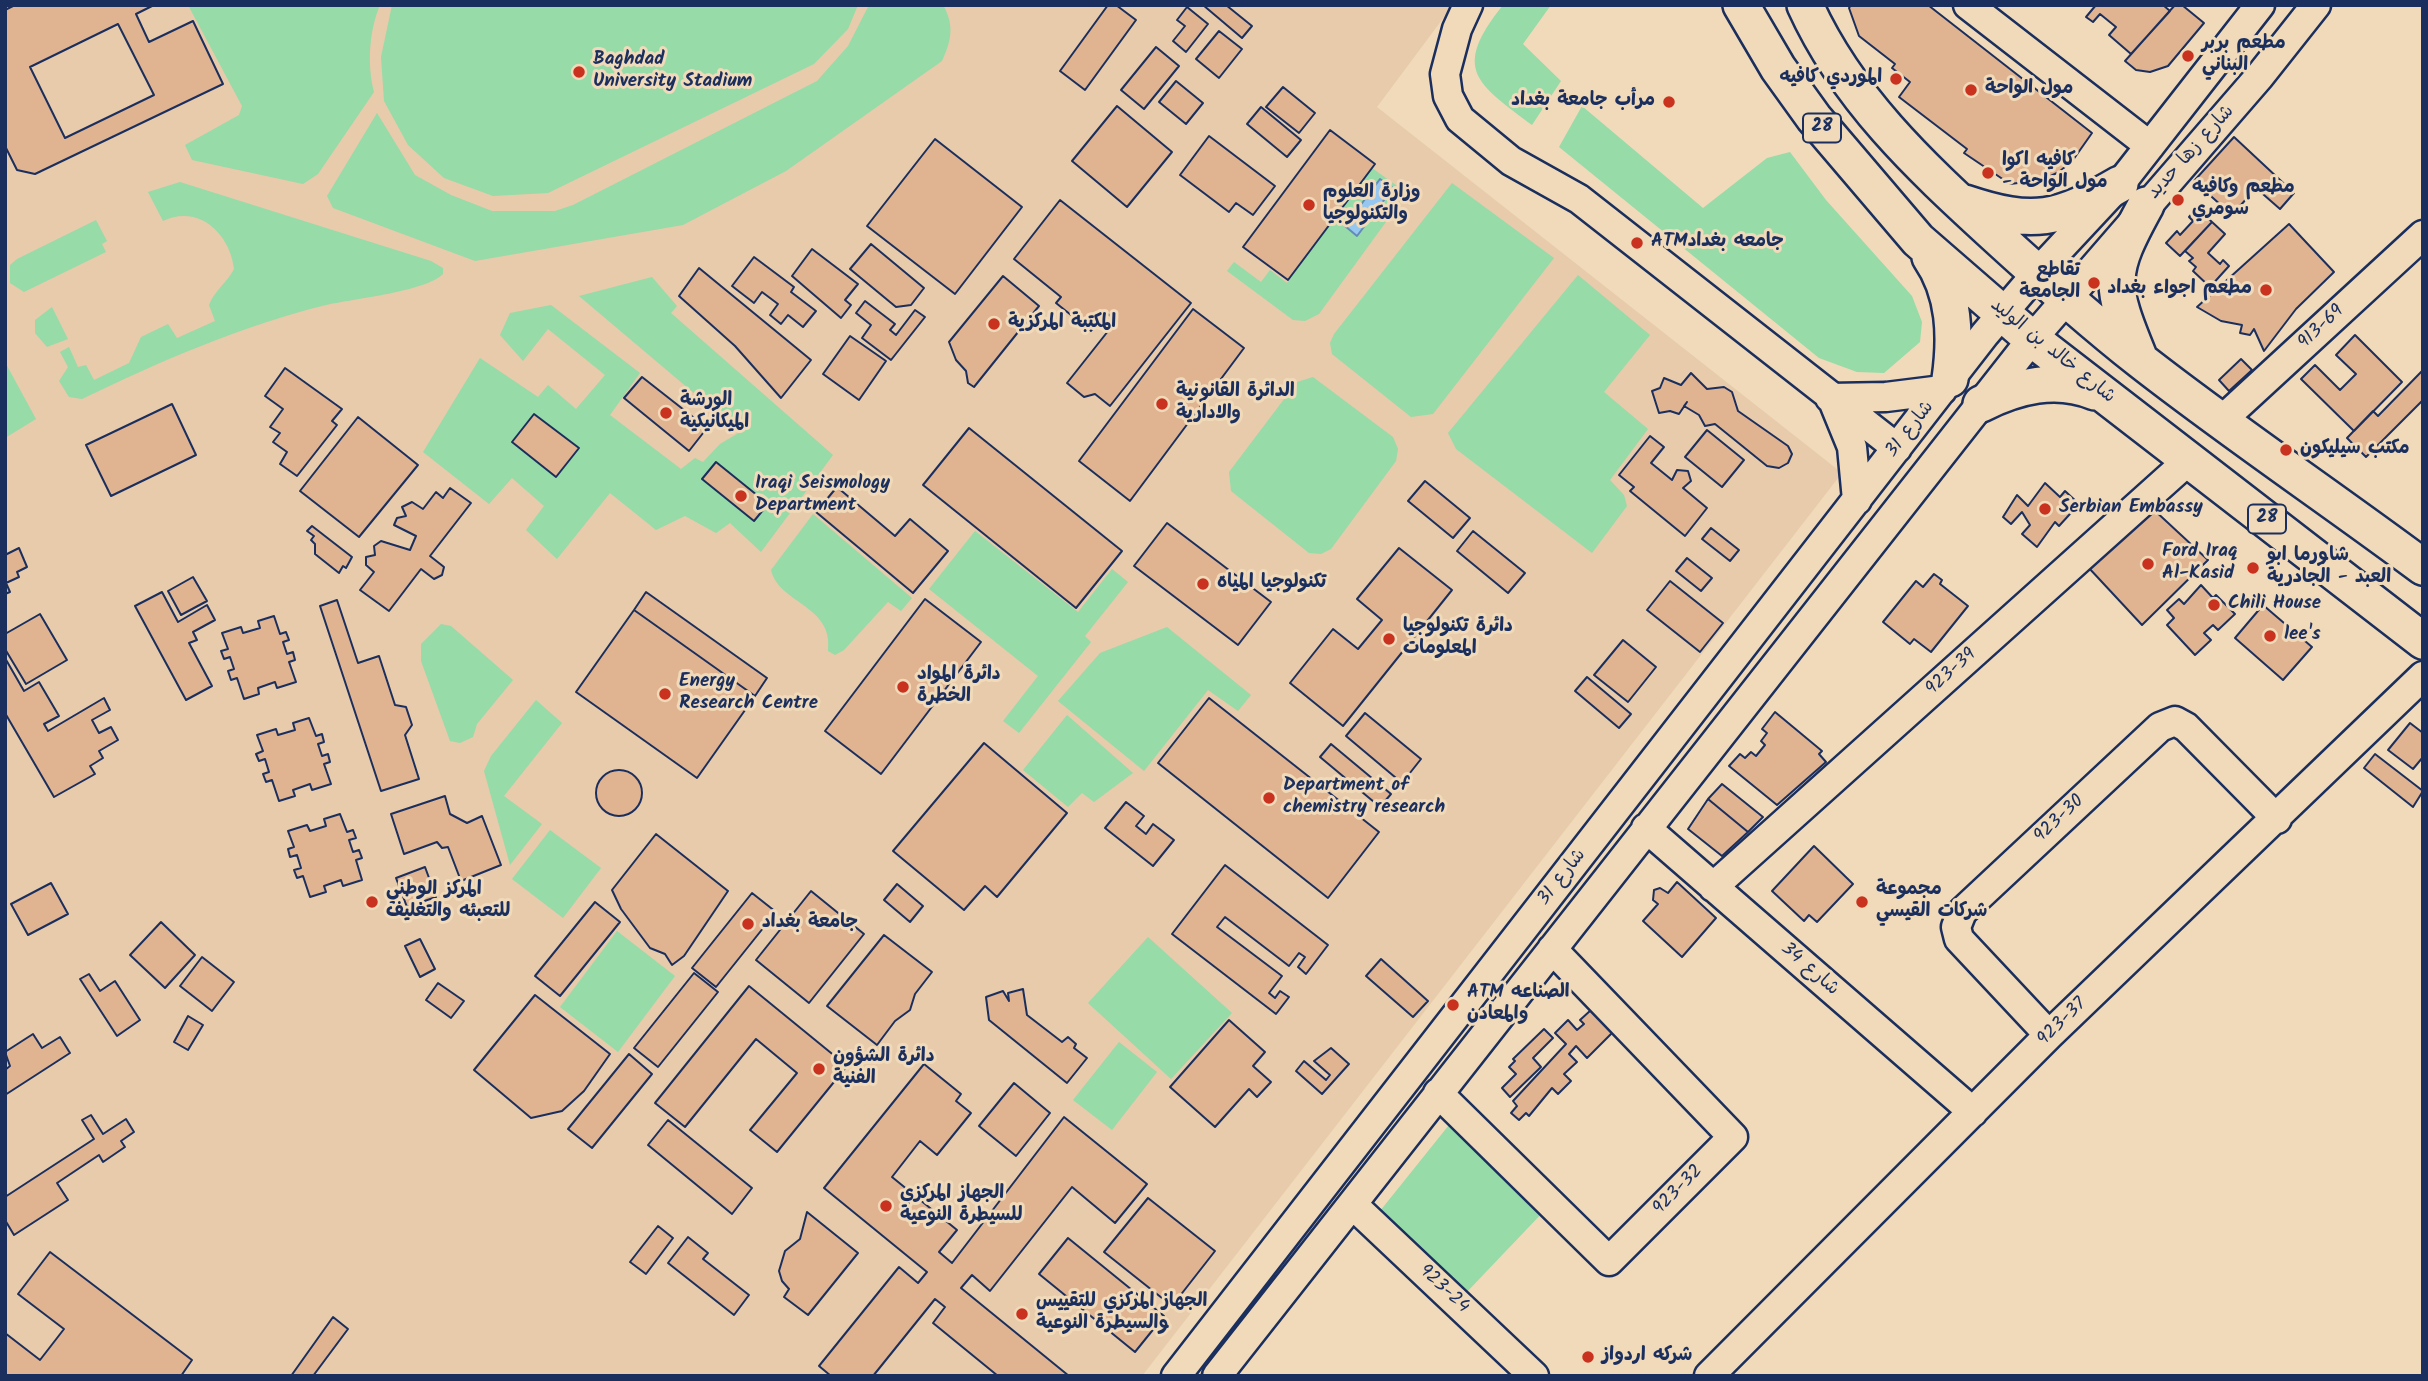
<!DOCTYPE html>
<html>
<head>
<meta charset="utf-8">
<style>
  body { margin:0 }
  #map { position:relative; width:2428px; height:1381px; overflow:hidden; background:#f0dab9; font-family:Kalam,sans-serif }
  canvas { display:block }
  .frame { position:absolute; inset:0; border:7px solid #1b2f5e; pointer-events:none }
</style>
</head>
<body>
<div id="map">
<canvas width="2428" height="1381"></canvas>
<div class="frame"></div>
</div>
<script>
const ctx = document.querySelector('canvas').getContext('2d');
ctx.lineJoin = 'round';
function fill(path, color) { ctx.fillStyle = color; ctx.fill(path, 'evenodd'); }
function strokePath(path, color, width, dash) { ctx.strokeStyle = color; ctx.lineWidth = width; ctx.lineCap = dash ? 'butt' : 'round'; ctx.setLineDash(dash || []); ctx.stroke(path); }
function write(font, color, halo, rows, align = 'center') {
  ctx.font = font + ' Kalam,"Playpen Sans Arabic",sans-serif'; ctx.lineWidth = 6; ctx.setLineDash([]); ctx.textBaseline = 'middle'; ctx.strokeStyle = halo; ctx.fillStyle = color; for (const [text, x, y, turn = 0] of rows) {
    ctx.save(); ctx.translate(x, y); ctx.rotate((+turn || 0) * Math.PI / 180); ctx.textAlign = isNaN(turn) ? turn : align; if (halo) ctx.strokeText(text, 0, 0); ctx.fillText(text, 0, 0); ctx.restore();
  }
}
fill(new Path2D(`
  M5,5H1453L1377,107L1842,473L1142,1376H5Z`), '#e7cbab');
fill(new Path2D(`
  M188,5H380C369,31 367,65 374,92L318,174L303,184L192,160L185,145L239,115L242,106Z
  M392,5H858L848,29L814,64L548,193L493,196L444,178L408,145L384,101L381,57Z
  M869,5H943C955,26 951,41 942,61L786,171L683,225L475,261L333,208L327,196L377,113L415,175L451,195L492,211H555L573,205L817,81L848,46Z
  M1503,5H1551L1523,44L1561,81L1532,125C1477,83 1451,70 1503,5Z
  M1582,106L1703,208L1767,158L1790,152L1826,200L1912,296L1922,322L1920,342L1884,373L1857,372L1819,358L1559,147Z
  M1372,168L1407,193L1319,314L1305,321L1293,320L1227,271L1234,262L1261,282L1270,270L1287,283Z
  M180,182L431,261L443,268V274C427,291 353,299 326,305C241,326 161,361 82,399L69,397L59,381L68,367L60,352L69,347L78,367L86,365L94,380L129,363L141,337L168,324L177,338L215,321L209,305C214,291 227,283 234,269C230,234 199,204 163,221L148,192Z
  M1452,183L1554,258L1433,414L1411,417L1332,354L1330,343L1334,334Z
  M96,220L107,241L102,244L106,252L24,292L10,283V265L17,259Z
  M1578,275L1650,335L1604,392L1648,429L1610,480L1624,495L1627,506L1592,553L1456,449L1448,433Z
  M652,277L677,306L671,313L833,455L761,552L730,523L716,533L685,516L656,530L610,493L557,559L526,530L544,506L512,478L489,504L423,452L480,358L538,397L548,385L576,409L605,375L548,329L523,361L500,335L510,313L551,305L640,373L610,415L681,469L695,458L703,462L720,444L740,432L579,296Z
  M52,307L68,339L47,347L35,333V320Z
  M5,362L36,419L5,438Z
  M1313,377L1393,437L1398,449L1396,461L1331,549L1321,554L1309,553L1231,491L1229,472L1297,382Z
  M813,514L912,598L901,611L888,602L844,650L835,655L828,651C834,605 779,604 771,570Z
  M975,531L1078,612L1112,569L1128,582L1085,636L1091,642L1019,733L1003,721L1038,676L929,589Z
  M441,624L451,626L513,680L477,724L473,737L460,743L450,741L421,661V644Z
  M1167,627L1251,695L1238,711L1208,690L1144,771L1058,701L1100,653Z
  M536,700L562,723L504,796L542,824L510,865L484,771L491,756Z
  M1067,715L1133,773L1094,802L1082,793L1068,807L1023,770Z
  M550,830L601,868L563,918L512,879Z
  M617,931L675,976L618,1052L560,1007Z
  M1148,937L1232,1013L1171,1079L1088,1003Z
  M1119,1042L1157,1072L1112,1130L1073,1100Z
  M1457,1115L1546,1209L1464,1295L1376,1216Z`), '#96dba8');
const water = new Path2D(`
  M1380,179L1393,188L1357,236L1345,226Z`);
fill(water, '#95c7f1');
strokePath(water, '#648ab6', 2);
const building = new Path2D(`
  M15,5H154L136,14L149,42L193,21L223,84L35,174L17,170L5,146V10ZM118,24L154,95L65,138L30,67Z
  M1108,5H1116L1136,20L1085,90L1060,71Z
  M1203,5H1226L1252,26L1242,38Z
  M1851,5H1928L2092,133L2073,160L2059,172L2042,180L2010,184L1964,153L1967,149L1899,97L1910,82L1892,68L1895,64L1859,36L1849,8Z
  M2096,5H2163L2170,11L2131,54L2109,35L2116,27L2100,14L2093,22L2086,17Z
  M2175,5H2182L2204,23L2168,66L2150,72L2136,70L2125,61Z
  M1187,7L1208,24L1186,52L1173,41L1185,26L1177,20Z
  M1219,31L1242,49L1219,78L1196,59Z
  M1156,47L1179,66L1144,109L1121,90Z
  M1176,81L1203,103L1186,124L1159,102Z
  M1283,87L1315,113L1299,133L1266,107Z
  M1117,106L1172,152L1127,207L1072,161Z
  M1261,107L1301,140L1287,157L1247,124Z
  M1330,130L1375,164L1288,280L1243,247Z
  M1209,136L1275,186L1253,215L1236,203L1229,212L1180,175Z
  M2234,137L2294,193L2280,209L2256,188L2232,215L2194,181Z
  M935,139L1022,207L955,294L867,226Z
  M1060,200L1191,303L1110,406L1095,394L1084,397L1067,383L1116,321L1106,312L1091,331L1056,303L1061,297L1014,259Z
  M2197,208L2212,222L2180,256L2166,243L2177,231L2180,235L2193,221L2189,217Z
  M2212,222L2225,234L2208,253L2220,264L2223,260L2229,266L2210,287L2193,271L2196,267L2189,261L2193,258L2185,251Z
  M2289,224L2334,272L2296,309L2264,351L2254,329L2250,335L2240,333L2242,325L2221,321L2197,307Z
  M871,244L924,288L911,305L896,307L850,269Z
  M812,249L858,284L845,300L851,305L841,318L792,276Z
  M754,257L794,287L791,292L816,311L803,327L788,315L781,324L770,315L778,304L762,292L754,303L732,286Z
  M699,268L811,360L781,398L735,346L679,296Z
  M1003,276L1039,306L974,387L968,383L966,371L956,360L949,342Z
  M865,301L895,324L890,330L896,335L915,310L925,317L891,360L862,338L871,325L856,313Z
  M1193,309L1244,348L1130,501L1079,461Z
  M2355,335L2402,382L2354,431L2301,379L2315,365L2340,390L2356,374L2336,355Z
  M850,336L886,361L859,400L823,374Z
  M2241,359L2252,370L2229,391L2219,380Z
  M285,368L342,409L332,421L337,425L297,476L280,464L287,452L273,442L280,433L270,427L283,409L265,396Z
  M2423,370V400L2366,457L2347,438L2373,411L2378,416Z
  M1691,373L1707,389L1724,387L1732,392L1738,411L1788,446L1792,454L1788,463L1779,468L1767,466L1715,424L1705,426L1699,415L1684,406L1687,402L1679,414L1670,411L1659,413L1652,391L1660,388L1664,378L1681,385Z
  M642,377L707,428L689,451L624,398Z
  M172,404L196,455L111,496L86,445Z
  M534,414L579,448L556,477L512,442Z
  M358,417L418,465L359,537L300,491Z
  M969,428L1122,551L1076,608L923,485Z
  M1707,430L1744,460L1722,487L1685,457Z
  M1650,436L1664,447L1651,463L1672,480L1677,470L1688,471L1691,481L1683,488L1707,508L1685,536L1630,491L1634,487L1619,475Z
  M716,462L768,504L754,521L702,479Z
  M1425,481L1470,518L1453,538L1408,501Z
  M2045,483L2060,497L2065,491L2079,504L2059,526L2055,522L2037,547L2022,534L2030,525L2022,512L2011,524L2003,517L2017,495L2028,506Z
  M837,487L895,536L910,519L948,551L913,593L816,512Z
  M450,488L471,503L430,556L444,567L442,575L434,579L421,569L389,611L360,590L374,572L366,565V557L375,555L374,546L381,541L410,550L416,536L394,525L397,518L406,516L402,507L412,502L423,509L436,492L443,498Z
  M2152,508L2208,560L2142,625L2088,567Z
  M1167,523L1271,602L1238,645L1134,566Z
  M312,526L352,557L346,568L343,566L339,573L315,554V544L311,540L314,536L307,531Z
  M1711,528L1739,550L1730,561L1702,539Z
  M1473,531L1525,573L1508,593L1457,551Z
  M19,548L27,567L17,572L19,577L6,583L10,592L5,594V555Z
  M1399,548L1452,590L1343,726L1290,683L1333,629L1358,649L1382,620L1357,599Z
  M1687,558L1712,578L1701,591L1676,571Z
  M1934,574L1942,580L1940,584L1968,606L1931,652L1914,639L1910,644L1883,622L1916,581L1923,587Z
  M193,577L207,601L181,615L168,591Z
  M1670,581L1723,623L1700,652L1647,610Z
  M2201,585L2213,598L2216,595L2235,614L2218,630L2213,625L2204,633L2211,640L2195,655L2167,625L2174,618L2167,610L2179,599L2184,604Z
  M162,592L178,622L207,605L215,620L193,632L197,640L189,643L212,686L186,700L135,606Z
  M646,592L767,678L755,696L634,610Z
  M925,599L981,642L881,774L825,731Z
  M337,600L358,663L379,656L395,705L406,707L412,725L405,735L419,779L381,791L320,606Z
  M2263,605L2312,647L2283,680L2235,638Z
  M634,610L755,696L697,778L576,692Z
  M40,614L67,660L26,684L5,649V634Z
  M274,616L280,634L286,632L289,640L283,642L287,654L293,652L295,660L289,662L296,682L277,688L275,682L258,688L259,694L244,699L237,678L231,680L228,671L234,669L230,657L224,659L221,651L228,649L222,633L241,627L243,633L260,628L258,621Z
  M1623,640L1656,667L1628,702L1594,675Z
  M5,658L24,691L39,682L59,716L44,724L48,731L104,698L110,710L92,720L99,733L111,727L118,740L99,751L103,758L90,766L95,774L54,797L5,713Z
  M1587,677L1631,714L1619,728L1575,691Z
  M1209,698L1379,832L1328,898L1158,763Z
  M1775,712L1822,751L1819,754L1826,762L1777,805L1729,766L1740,754L1745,758L1751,752L1756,756L1765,745L1761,741L1767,733L1762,729Z
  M1365,713L1421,759L1402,783L1346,736Z
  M309,718L316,736L322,734L324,742L318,744L322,756L328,754L330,762L324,764L331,784L312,790L310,784L293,790L295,796L279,801L272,780L266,782L263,774L269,772L265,759L259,761L256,754L263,751L257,735L276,729L278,735L295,730L293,723Z
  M2410,723L2423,733V757L2413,769L2388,750Z
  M984,743L1067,813L997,897L985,886L964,910L893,851Z
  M1331,744L1391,794L1380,807L1320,757Z
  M2375,754L2423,791L2413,807L2364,768Z
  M596 793a23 23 0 1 1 46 0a23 23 0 1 1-46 0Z
  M1722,784L1763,817L1748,832L1708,799Z
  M445,796L450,814L467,823L482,816L501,865L461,881L448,847L442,848L437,842L404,854L391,814Z
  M1708,799L1748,832L1722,856L1688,829Z
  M1126,802L1144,816L1136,826L1146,834L1153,824L1174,840L1153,866L1105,828Z
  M340,814L347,832L353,830L356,838L349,840L353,852L359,850L362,858L356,860L362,880L343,886L341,880L324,886L326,892L310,897L303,876L297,878L294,870L301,868L297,855L290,857L288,849L294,847L288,831L307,825L310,831L326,826L324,819Z
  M656,834L728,891L684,956L672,965L665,954L650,948L621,909L612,890Z
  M1814,846L1853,884L1817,922L1809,915L1804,921L1772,891Z
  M1225,865L1328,945L1306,974L1298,967L1305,957L1299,953L1289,966L1225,917L1217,927L1282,976L1269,993L1275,998L1280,991L1289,997L1276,1014L1172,934Z
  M425,867L436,897L407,907L396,878Z
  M1677,882L1716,918L1682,957L1643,921L1658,904L1653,900L1654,890L1660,888L1668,893Z
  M51,883L68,914L28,935L11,904Z
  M897,884L923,906L910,922L884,900Z
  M811,891L864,934L809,1003L756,960Z
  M752,893L776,912L716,987L692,968Z
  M595,902L620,922L560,996L535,976Z
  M161,922L195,955L165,988L130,955Z
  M884,935L932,972L915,994L910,1010L895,1021L877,1045L827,1006Z
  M420,939L435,969L420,977L405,946Z
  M202,957L234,982L212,1011L180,986Z
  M1381,959L1428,1001L1413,1017L1366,976Z
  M694,973L718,992L658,1067L634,1048Z
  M89,974L100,991L115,981L140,1020L117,1036L80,979Z
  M1573,977L1614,1031L1587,1058L1576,1046L1569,1054L1577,1062L1564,1074L1571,1081L1558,1094L1552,1088L1529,1116L1526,1113L1519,1120L1511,1113L1517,1106L1513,1101L1566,1044L1555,1033L1568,1020L1577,1030L1584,1024L1580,1020L1591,1010L1565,984Z
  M438,983L464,1001L451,1018L426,1000Z
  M749,986L847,1066L777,1152L750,1130L797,1073L756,1039L685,1127L655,1103Z
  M1023,989L1027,1015L1062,1042L1068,1037L1076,1044L1074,1048L1087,1058L1067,1083L989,1020L986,997L1003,991L1009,1001L1008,993Z
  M535,995L610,1054L584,1091L562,1111L531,1118L474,1070Z
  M188,1016L203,1025L188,1050L174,1042Z
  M1229,1020L1265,1052L1253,1066L1271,1082L1257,1097L1249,1089L1215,1127L1170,1087Z
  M1544,1029L1553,1038L1533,1058L1541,1067L1510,1097L1502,1088L1516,1074L1509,1067L1515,1061L1513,1059Z
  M33,1034L42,1048L60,1037L70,1053L5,1095V1070L10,1066L5,1052Z
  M1331,1048L1349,1064L1322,1094L1296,1071L1304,1061L1326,1080L1330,1075L1314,1061Z
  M629,1054L652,1074L592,1148L568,1129Z
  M924,1064L961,1094L956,1101L971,1113L937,1155L920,1141L892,1177L957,1230L939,1252L952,1263L1064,1117L1147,1184L1115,1223L1072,1187L990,1291L972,1275L961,1288L1069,1376H998L933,1323L945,1307L935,1299L873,1376H831L819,1366L899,1267L918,1283L927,1272L824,1188Z
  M1014,1083L1050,1113L1016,1156L979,1126Z
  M91,1115L103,1134L126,1119L134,1132L121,1141L125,1147L103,1162L99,1155L57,1183L68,1200L14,1235L5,1220V1197L94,1139L82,1120Z
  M668,1120L752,1188L732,1214L648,1145Z
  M1148,1198L1215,1251L1172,1306L1104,1252Z
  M807,1212L858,1253L808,1315L784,1297L789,1289L782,1281L779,1271L785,1251L800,1239Z
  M658,1226L673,1238L646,1274L630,1262Z
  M688,1237L708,1253L703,1259L749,1295L734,1315L668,1263Z
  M1068,1238L1164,1316L1135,1352L1039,1274Z
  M50,1252L192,1360L181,1376H5V1333L40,1360L64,1329L18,1294Z
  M333,1317L348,1329L313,1376H291Z`);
fill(building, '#e0b391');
strokePath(building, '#1b2f5e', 2);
const minor = new Path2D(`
  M1468,5L1457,29L1445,74L1448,96L1460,119L1511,161L1579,199L1897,448
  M1968,5L2150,146
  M1830,398L1886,397L1942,390
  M1834,403L1852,447L1857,500
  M2222,420L2423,235
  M1646,828L1973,1112
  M1713,887L2190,459
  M2049,1035L1959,939L1956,927L1962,912L2160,727L2175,721L2186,727L2277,819
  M1438,1093L1609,1261L1733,1137L1552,949
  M1352,1204L1534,1376
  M1176,1376L1985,334L2037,273L2120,184L2260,5
  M1217,1376L2032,339L2259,77L2316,5
  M1709,1376L2049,1035L2423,676`);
const major = new Path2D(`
  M1741,5L1778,68L1814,118L1918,240L2032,339L2423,641
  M1805,5C1847,98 1919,165 1992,232C2040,276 2089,320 2140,360C2232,432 2329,497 2423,567
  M1965,203C2034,226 2058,220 2120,184
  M1930,257C1955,293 1956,337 1950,379
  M2139,357C2109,284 2108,274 2146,205
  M1981,404C2017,386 2056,376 2095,392`);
strokePath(minor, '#1b2f5e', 33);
strokePath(major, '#1b2f5e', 40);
strokePath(minor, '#f0dab9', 28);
strokePath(major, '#f0dab9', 35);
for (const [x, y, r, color] of [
  [2188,56,7,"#c8321e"],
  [579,72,7,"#c8321e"],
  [1896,79,7,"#c8321e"],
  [1971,90,7,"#c8321e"],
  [1669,102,7,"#c8321e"],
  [1988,173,7,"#c8321e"],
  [2178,200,7,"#c8321e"],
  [1309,205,7,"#c8321e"],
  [1637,243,7,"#c8321e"],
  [2094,283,7,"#c8321e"],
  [2266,290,7,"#c8321e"],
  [994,324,7,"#c8321e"],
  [1162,404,7,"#c8321e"],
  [666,413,7,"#c8321e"],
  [2286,450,7,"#c8321e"],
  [741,496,7,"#c8321e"],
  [2045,509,7,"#c8321e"],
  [2148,564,7,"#c8321e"],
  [2253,568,7,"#c8321e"],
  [1203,584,7,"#c8321e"],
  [2214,605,7,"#c8321e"],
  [2270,636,7,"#c8321e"],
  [1389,639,7,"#c8321e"],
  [903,687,7,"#c8321e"],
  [665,694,7,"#c8321e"],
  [1269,798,7,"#c8321e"],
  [372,902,7,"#c8321e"],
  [1862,902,7,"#c8321e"],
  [748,924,7,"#c8321e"],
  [1453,1005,7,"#c8321e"],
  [819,1069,7,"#c8321e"],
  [886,1206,7,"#c8321e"],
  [1022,1314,7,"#c8321e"],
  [1588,1357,7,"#c8321e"]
]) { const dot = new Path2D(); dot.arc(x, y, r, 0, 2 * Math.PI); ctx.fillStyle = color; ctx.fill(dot); strokePath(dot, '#f0dab9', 2.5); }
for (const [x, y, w] of [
  [1822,128,38],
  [2267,519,38]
]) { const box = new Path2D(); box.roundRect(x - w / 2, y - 14.5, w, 29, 5); ctx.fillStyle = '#f0dab9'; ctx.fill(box); strokePath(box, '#1b2f5e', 2); }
write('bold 18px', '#1b2f5e', null, [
  ["28",1822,128],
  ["28",2267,519]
]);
write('bold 19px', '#1b2f5e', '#f0dab9', [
  ["مطعم بربر",2202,45],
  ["البناني",2202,67],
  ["Baghdad",593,61],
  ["University Stadium",593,83],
  ["الموردي كافيه",1882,79,"right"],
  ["مول الواحة",1985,90],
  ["مرأب جامعة بغداد",1655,102,"right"],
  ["كافيه اكوا",2002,162],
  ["- مول الواحة",2002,184],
  ["مطعم وكافيه",2192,189],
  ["سومري",2192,211],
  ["وزارة العلوم",1323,194],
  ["والتكنولوجيا",1323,216],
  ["ATMجامعه بغداد",1651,243],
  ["تقاطع",2080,272,"right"],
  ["الجامعة",2080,294,"right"],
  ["مطعم اجواء بغداد",2252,290,"right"],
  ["المكتبة المركزية",1008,324],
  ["الدائرة القانونية",1176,393],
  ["والادارية",1176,415],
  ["الورشة",680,402],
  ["الميكانيكية",680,424],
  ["مكتب سيليكون",2300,450],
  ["Iraqi Seismology",755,485],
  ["Department",755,507],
  ["Serbian Embassy",2059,509],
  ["Ford Iraq",2162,553],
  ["Al-Kasid",2162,575],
  ["شاورما ابو",2267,557],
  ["العبد - الجادرية",2267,579],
  ["تكنولوجيا المياه",1217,584],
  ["Chili House",2228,605],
  ["دائرة تكنولوجيا",1403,628],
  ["المعلومات",1403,650],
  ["lee's",2284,636],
  ["دائرة المواد",917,676],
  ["الخطرة",917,698],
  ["Energy",679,683],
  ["Research Centre",679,705],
  ["Department of",1283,787],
  ["chemistry research",1283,809],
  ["المركز الوطني",386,891],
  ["للتعبئه والتغليف",386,913],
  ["مجموعة",1876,891],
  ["شركات القيسي",1876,913],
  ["جامعة بغداد",762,924],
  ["ATM الصناعه",1467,994],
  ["والمعادن",1467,1016],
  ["دائرة الشؤون",833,1058],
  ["الفنية",833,1080],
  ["الجهاز المركزي",900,1195],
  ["للسيطرة النوعية",900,1217],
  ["الجهاز المركزي للتقييس",1036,1303],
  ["والسيطرة النوعية",1036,1325],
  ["شركه اردواز",1602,1357]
], 'left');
write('19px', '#1b2f5e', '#f0dab9', [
  ["شارع زها حديد",2192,153,-48],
  ["913-69",2322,328,-43],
  ["شارع خالد بن الوليد",2052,352,39],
  ["شارع 31",1911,430,-52],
  ["923-39",1952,673,-42],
  ["923-30",2060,820,-43],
  ["شارع 31",1563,878,-52],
  ["شارع 34",1809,970,41],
  ["923-37",2063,1023,-44],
  ["923-32",1679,1191,-45],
  ["923-24",1443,1290,43]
]);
</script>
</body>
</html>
